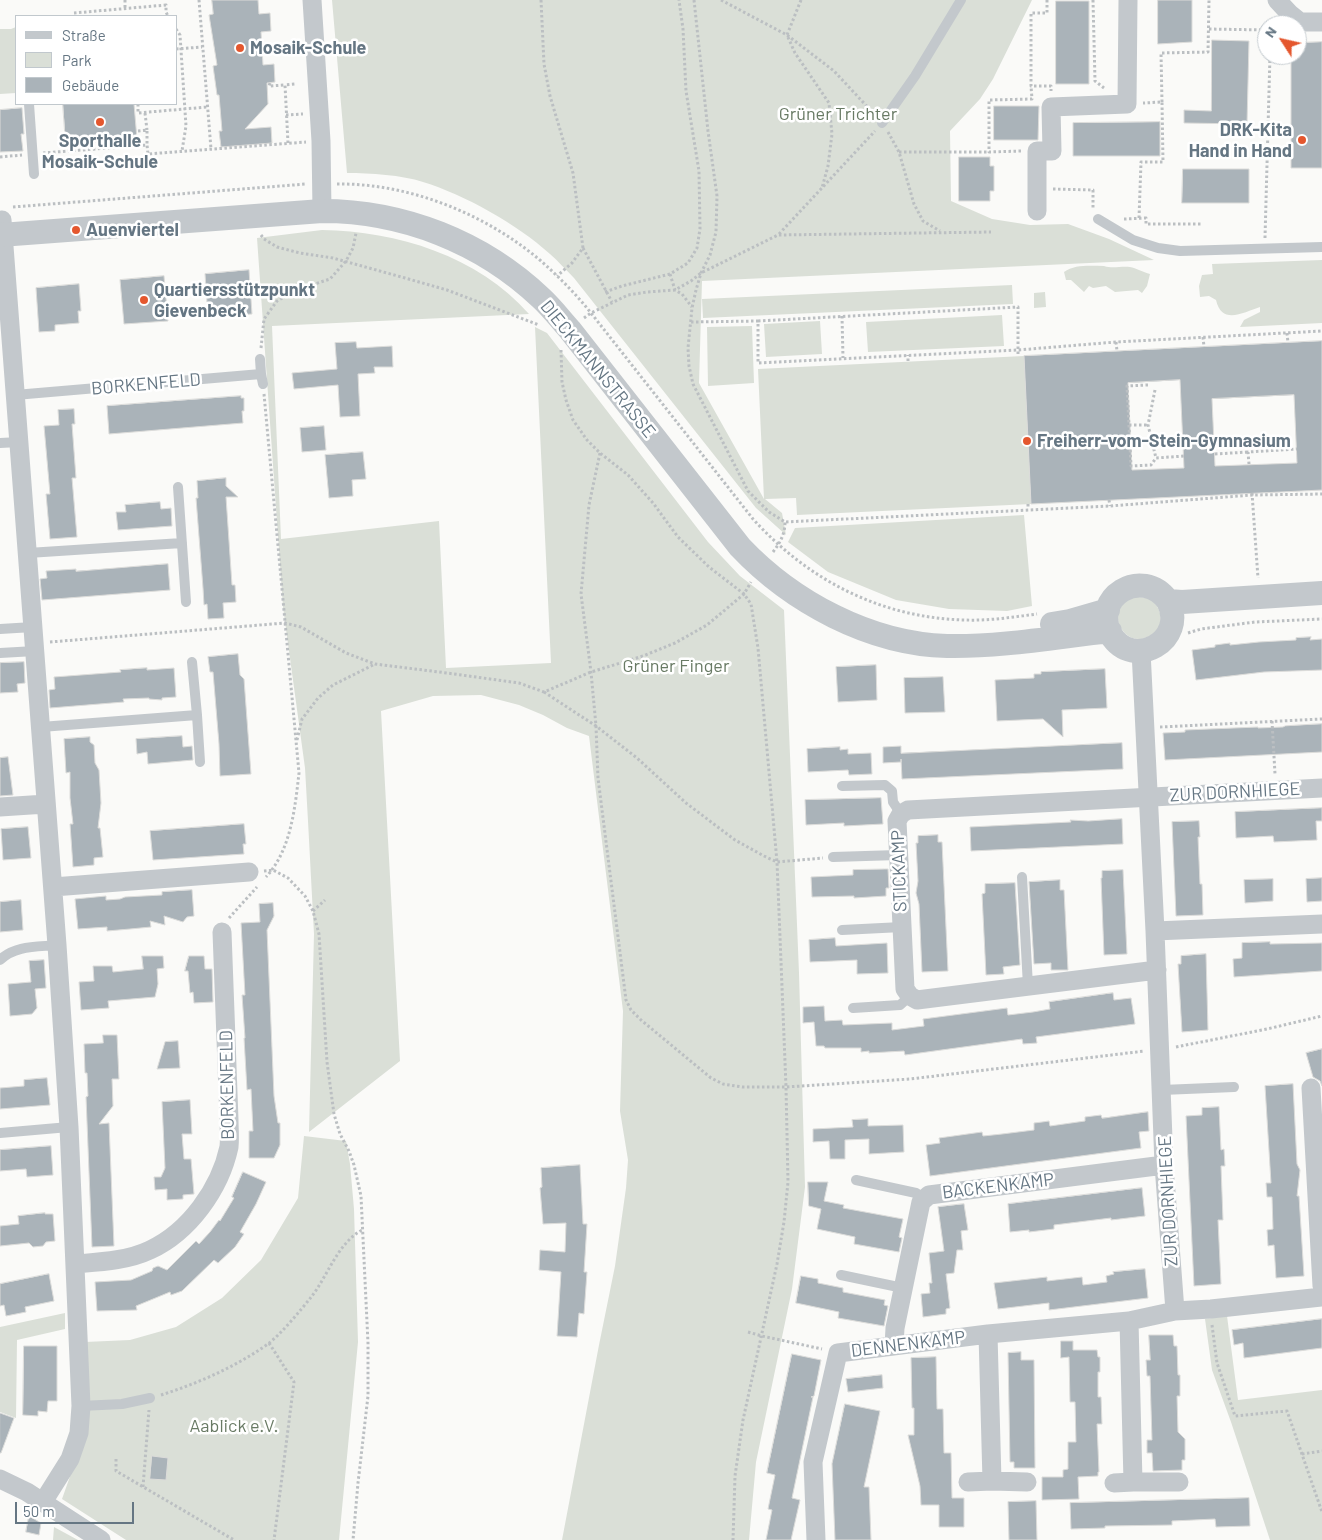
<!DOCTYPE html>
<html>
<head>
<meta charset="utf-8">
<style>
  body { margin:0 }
  #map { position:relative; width:1322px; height:1540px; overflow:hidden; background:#fafaf8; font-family:Barlow,sans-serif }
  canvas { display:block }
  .legend { position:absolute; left:15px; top:15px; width:162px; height:90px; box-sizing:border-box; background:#fff; border:1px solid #c1c8cd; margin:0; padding:6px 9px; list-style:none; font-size:15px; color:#657683 }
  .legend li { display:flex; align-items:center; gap:10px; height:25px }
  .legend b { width:25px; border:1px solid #c1c8cd }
  .north { position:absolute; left:1257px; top:15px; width:50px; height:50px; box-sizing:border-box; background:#fff; border:1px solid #c1c8cd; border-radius:50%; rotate:305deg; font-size:14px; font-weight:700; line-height:20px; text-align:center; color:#657683 }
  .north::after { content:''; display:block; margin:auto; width:18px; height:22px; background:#e4572e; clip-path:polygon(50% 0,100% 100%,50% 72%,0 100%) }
  .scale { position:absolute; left:15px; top:1502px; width:119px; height:22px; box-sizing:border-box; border:2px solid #657683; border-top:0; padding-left:6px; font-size:15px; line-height:18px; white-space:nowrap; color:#657683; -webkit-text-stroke:4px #fff; paint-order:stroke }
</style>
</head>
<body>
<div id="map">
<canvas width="1322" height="1540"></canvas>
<ul class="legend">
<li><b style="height:6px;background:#c3c8cc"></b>Straße</li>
<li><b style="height:14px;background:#dadfd7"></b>Park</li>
<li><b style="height:14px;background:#aab3b9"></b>Gebäude</li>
</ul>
<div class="north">N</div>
<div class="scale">50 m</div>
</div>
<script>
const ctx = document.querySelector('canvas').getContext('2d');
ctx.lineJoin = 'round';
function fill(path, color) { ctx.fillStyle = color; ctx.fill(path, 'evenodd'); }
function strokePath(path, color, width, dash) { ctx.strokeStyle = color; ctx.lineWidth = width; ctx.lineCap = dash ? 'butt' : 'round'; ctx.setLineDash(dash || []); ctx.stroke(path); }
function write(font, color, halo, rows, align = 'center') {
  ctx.font = font + ' Barlow,sans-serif'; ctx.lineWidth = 5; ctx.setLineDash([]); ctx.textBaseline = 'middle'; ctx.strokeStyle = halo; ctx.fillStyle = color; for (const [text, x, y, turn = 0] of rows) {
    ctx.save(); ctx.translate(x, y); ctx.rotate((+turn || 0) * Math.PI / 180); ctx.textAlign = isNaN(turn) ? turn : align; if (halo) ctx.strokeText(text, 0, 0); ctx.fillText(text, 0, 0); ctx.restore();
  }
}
fill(new Path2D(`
  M332,0H1032L993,79L980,99L950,131L951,201L992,219L1030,225L1068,224L1109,239L1154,260L702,281L699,383L764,499L758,369L1024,356L1031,504L797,515L796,498L765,499L782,513L786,535L756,508L574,278C566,270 558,261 550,254C517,224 465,195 423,182C402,175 370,173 347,173Z
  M16,27V93L0,94V29H11Z
  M322,230C397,231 478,256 529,314L272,326L281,539L439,521L446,668L551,663L535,327L547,333L708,542L740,576L784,610L799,973L805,1187L792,1289L756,1462L749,1540H562L599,1345L615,1266L626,1188L628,1160L620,1111L623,1011L589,736L567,728L543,715L519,705L481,695L433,696L381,711L400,1061L309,1132L314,934L308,821L305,768L283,607L257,238Z
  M1322,260V323L1240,327L1244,320L1260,312V307C1244,312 1222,326 1216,300L1209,296L1200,297L1199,286L1202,275L1213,274L1212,264Z
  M1104,266C1113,269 1120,266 1130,267C1136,268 1143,272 1150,274L1147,286L1142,293L1138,290L1115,292L1106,286L1093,288L1089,286L1084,292L1071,280H1066L1064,272C1075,264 1091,266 1104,266Z
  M1012,285L1013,304L703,318L702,299Z
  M1045,292L1046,307L1034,308V293Z
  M1002,315L1004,346L868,352L866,322Z
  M820,321L822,354L766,357L764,324Z
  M752,326L754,383L708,386L707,327Z
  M1024,515L1032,606L1007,611L949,609L896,600L828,572L788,542L795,528Z
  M1135,597C1139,597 1144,597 1147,598C1157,602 1163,614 1160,623C1159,628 1157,630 1154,633C1129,653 1106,618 1125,602C1128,600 1132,598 1135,597Z
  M304,1136L346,1141L350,1164L354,1209L358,1342L339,1540H126L62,1499L85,1434V1342L130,1340L176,1327L222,1298L261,1260L298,1198Z
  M65,1313V1329L17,1340L16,1418L0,1412V1327Z
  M1227,1316L1238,1400L1322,1390V1540H1270L1231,1422L1212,1370L1205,1319Z
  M54,1527L78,1540H53Z`), '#dadfd7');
const building = new Path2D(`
  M212,0H258L259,14L270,13L271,31L261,32L263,65L274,64L275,82L267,83L268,104L245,129L271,127L272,143L221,147L219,131H222L219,95H217L213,66L217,65L209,15L213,14Z
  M1158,0H1192V42L1158,44Z
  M1056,1H1089V84H1056Z
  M1212,40L1249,41L1247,124L1184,123V110L1211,111Z
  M1322,42V168H1291V55H1297V43Z
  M63,104H134L137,139L66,145Z
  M994,106H1039L1038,140H994Z
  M22,108L24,134H21L23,151L0,152V110Z
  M1160,122V156H1073V123Z
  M959,157H990V166H994V191H990V201H959Z
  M1183,169H1249V203H1182Z
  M249,270L252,314L208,317L205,274Z
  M164,276L168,321L124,324L120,280Z
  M79,284L81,311H78L79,323L55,325V331L39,332L36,288Z
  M1322,341V490L1031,504L1024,356ZM1180,380L1184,468L1132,470L1128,383ZM1294,395L1297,463L1215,466L1212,399Z
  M356,342L357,348L392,346L393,367H374L375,373L358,374L360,416L340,417L338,385L294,389L292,373L337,369L335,343Z
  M241,396V398H244V411H242L243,423L109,434L107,406Z
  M74,409L75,424H72L76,478H72L77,537L50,539L46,494H50L44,426L59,425L58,410Z
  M324,426L326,450L302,452L300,428Z
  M363,452L366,479L352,480L353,496L329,498L325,455Z
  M226,478V486L238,497H226L232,585H235L236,602L223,603L224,618L208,619L207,604L204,605L203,588L196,498H198L197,481Z
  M160,502L161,509L171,508L172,526L118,530L116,512H126L125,505Z
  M168,564L170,590L42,600L40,579L47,578L46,571L76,569V571Z
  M1311,637L1310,640L1322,639V670L1264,672L1196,680L1192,650L1215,647V645L1230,643V645L1259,642L1296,640V638Z
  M238,654L240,675L244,679L251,774L220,776L219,744L213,672H210L208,657Z
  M24,662L25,683L17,684L18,692L0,693V663Z
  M876,665L877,700L838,702L836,667Z
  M147,668V670L174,668L176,697L162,698V700L149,699V698L123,699L124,702L50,708L49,690L55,689L54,677L121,672L120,670Z
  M1105,669L1107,708L1062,710L1063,737L1043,719L997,721L995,680L1034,678V674H1041V672Z
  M943,677L945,712L905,713L904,678Z
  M1322,724V752L1165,760L1163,733L1185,732V730L1258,727V728L1283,727L1285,726Z
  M182,736L183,747L192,746L193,760L148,764L147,752L137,754L136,739Z
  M90,737V742L94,745L95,763L99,770L101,803L98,828H100L103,857L94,858V865L73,867L70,824H73L70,798V772L66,773L64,739Z
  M1122,743L1123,769L902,779L901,759V762L883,763V747L901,746V753Z
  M840,747V750L848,749V754L871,753L872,774L849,775L848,770L808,772L807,749Z
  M8,757L13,795L0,796V758Z
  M881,798L883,824L844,826V823L806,825L805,800Z
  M1322,808V821H1316L1317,840L1274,842L1273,836L1236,838L1235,812Z
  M1122,819L1123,844L971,851L970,827L1071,822L1070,820L1088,821Z
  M1199,821L1200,837H1198L1200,884H1202L1203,915L1176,916L1172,822Z
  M244,824L246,844H243L244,854L153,860L150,831Z
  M28,827L31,858L3,860L1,829Z
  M938,835V842H942L948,971L922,972L919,904L916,893L918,881L916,843H918V836Z
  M885,869H888L889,888H886V896L854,898V896L812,897L811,877L853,875V870Z
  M1123,870L1127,954L1104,955L1101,878H1102V871Z
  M1322,878V901L1307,902L1306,879Z
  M1273,879V901L1245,903L1244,880Z
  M1060,880V890H1064L1068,970H1051V963L1034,964L1029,882Z
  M1015,883L1020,965L1003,967L1004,974L986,975L982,894L985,893V884Z
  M192,890L194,916L187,917L183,922L164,916L165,925L150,921L151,927L130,929L107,931V927L78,929L75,899L106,896V900L120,899L125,897L162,895V892Z
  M21,900L23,930L0,932V902Z
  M273,903L274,916L267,930L274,1096L278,1123H280V1145L274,1158H249V1131H253L251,1089L247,1090L244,1038H245L242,995H245L241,923L260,922L259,904Z
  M835,938L836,946L887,943L888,973L857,974V960L810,962L809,940Z
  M1270,942V944L1322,943V971L1234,977L1233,959L1242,958V943Z
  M1206,954L1208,1030L1182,1032L1178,964H1181V956Z
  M142,956H163L164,968L157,969L158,984L155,997L108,1001L109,1008L81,1010L79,982L94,981L93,966H112L113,972L143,969Z
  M189,956H204L205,969H212L213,1002L194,1003L193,992L190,993L188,971H185Z
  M44,960L46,988L35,989L37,1008L32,1014L10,1016L8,984L31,982L29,961Z
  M1113,993L1114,1000L1131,998L1135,1024L1036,1037L1037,1043L1023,1044L1022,1039L905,1055L904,1051L869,1053V1051L861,1052V1048H825L824,1046H816L814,1022L803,1023V1007L824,1006L825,1021L842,1020L843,1025L892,1023V1030L924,1026L923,1019L1007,1008L1008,1015L1033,1012L1050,1009L1049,1002Z
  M103,1035H117L119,1079H112L113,1106L99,1124L109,1123L114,1246L92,1247L86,1097L88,1096L87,1073H85L84,1044L103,1043Z
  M178,1041L180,1068L157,1069L165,1042Z
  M1322,1049V1086L1320,1081L1313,1077L1306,1053Z
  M47,1078L50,1105L0,1109V1088L24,1086V1080Z
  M1293,1084L1297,1164L1300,1170L1297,1196H1299L1304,1276L1276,1278L1274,1245L1268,1246L1267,1230L1273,1229L1272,1197H1267L1266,1183H1271L1265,1086Z
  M190,1100L192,1134H182L184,1159H191L194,1194L183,1195V1199L167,1200V1189L155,1190L154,1177H161L165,1168L162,1102Z
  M1219,1107L1221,1150L1224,1149L1225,1166H1221L1223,1220H1218L1221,1284L1194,1286L1186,1116L1202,1115V1108Z
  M1148,1112L1149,1131L1139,1132L1141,1148L930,1176L926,1145L940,1143L939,1138L982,1132L983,1136L1002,1134L1034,1130V1123L1042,1122L1049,1121L1050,1126L1085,1121V1117L1101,1115L1102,1118Z
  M868,1119V1126L903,1125L904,1152L869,1154V1139L845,1140V1159H830L829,1141L813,1142V1129L853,1127L852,1120Z
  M51,1146L53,1175L27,1177L26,1169L0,1171V1150Z
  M580,1165L583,1224H587L584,1272H587L584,1314L579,1313L577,1337L557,1336L561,1272L539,1270L540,1250L565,1252L566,1223L543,1224L540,1188L542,1187L541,1168Z
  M243,1172L266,1182L256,1204L240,1232L244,1234L235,1247L218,1263L214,1260L182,1291L171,1295L170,1292L136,1306L137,1310L97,1311L95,1282L131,1280L152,1271L153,1268L158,1266L167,1270L196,1241L199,1244L210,1232L219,1220L220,1221L234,1198L232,1197Z
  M808,1182H828L824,1201L844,1205L843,1208L903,1219L899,1237L902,1238L899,1252L854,1244L855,1237L817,1229L821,1209L809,1206Z
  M1142,1188L1145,1216L1111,1220V1218L1054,1225V1229L1029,1232V1230L1010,1232L1008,1204Z
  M964,1204L968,1230L961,1231L963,1250H957L954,1273L946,1274L950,1308L946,1309V1314L923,1317L921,1294L930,1293L929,1283H932L929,1253L944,1251L938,1207Z
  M45,1213V1214H53L55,1241L46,1242L43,1246L33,1247L29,1243L0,1246V1226L19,1224L18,1216Z
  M1145,1269L1148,1298L1049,1310V1303L998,1309L994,1283L1047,1277V1281L1082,1277L1083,1285L1107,1282L1106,1276L1114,1274L1113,1272Z
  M49,1274L54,1301L25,1307L26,1312L6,1316L4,1305L0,1306V1284Z
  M801,1276L818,1279V1283L843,1288V1292L885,1300L884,1305L888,1306L884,1326L838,1318L839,1312L796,1303Z
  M1322,1319V1348L1244,1358L1243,1343L1234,1345L1232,1330Z
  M1149,1335H1173L1174,1346H1177L1178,1375H1180V1396H1177L1178,1432L1185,1439V1460H1182V1470L1153,1471L1152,1453H1147V1440H1152L1150,1376H1147L1146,1360H1150Z
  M1061,1341H1073V1350H1097L1098,1357H1100V1372H1098V1397H1101L1102,1424H1097L1099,1472H1098V1476L1078,1477L1079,1499L1042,1500V1477H1063V1470L1068,1469V1442H1076L1075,1402H1070L1069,1357L1061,1358Z
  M24,1346H57V1401H48L47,1412L38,1411V1416L23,1415Z
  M1021,1352V1360H1034L1035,1468H1014V1462H1010L1008,1353Z
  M792,1354L821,1360L814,1396L811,1397H813L792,1498L800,1500L791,1540H766L772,1510L768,1509L775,1475L767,1473Z
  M936,1357L937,1409H943L944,1453H951L952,1498H964V1527H939V1505H921L920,1486L908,1435H914V1408H912L911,1358Z
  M882,1375L883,1388L848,1392L846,1379Z
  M845,1404L880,1411L864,1487H869L871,1540H835L832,1464Z
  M0,1413L14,1418L1,1453H0Z
  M152,1456L168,1458L166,1480L150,1479Z
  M1249,1498L1250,1526L1216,1527L1215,1519L1172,1521V1525L1105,1526V1528L1071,1529L1070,1503Z
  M1036,1501L1037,1540H1009L1008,1502Z
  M29,1516L41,1523L39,1535L26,1532Z`);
fill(building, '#aab3b9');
strokePath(building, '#dcdcda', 1);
strokePath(new Path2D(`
  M125,0V8
  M199,0L211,149
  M541,0L544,64L550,96L573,173L583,248L572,263L557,276
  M694,0L708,131L717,196L716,232L710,255L701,273L696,290L692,308L688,348L689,366L693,384L748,491L769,512L785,522L1110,506L1252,495L1322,494
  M721,0L787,35L834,71L875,115
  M801,0L787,35L795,53L829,103L832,134L828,166L822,188
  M1047,0V13H1031V86H1051V91
  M1093,0L1095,81L1104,88
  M74,13L166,5V12L168,16
  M176,29L180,35L186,126L182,151
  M1209,29L1267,30
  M176,49L202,47
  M270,83L269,86L285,85
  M1162,102L1161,53L1208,52L1209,0
  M138,104V113L207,107
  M145,113L147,130
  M286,115L303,114
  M138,131L147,130V145
  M888,132L899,152L914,204L923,221L940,231
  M288,143L285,85L295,84
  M1021,151L989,152V100L1032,99L1031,86
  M899,152H989
  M43,153L147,145L148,154L306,142
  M0,157L22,155
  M337,184C409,183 486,214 541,261C559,277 576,294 591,313L753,519C808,580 881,618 965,620C989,621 1013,617 1037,614
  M1053,189L1093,190V209
  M13,207L306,184
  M1139,218L1141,162H1163L1162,102L1143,103
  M1124,219L1146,218V224H1202
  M779,234L875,131
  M261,235L264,239L277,247L300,253L333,258L405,278L447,290L539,325
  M1265,238L1270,55
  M583,248L612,302
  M670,274L675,290L682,294L692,307
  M605,292L622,286L670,274L688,263L697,248L700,229L699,171L686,91L683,29L679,0
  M842,316L843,358
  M584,318L591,313L628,295L647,292L675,290L691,281L701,273L778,235L991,232
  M758,321L1018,307V356
  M691,322L758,321V363L1018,350L1116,342L1322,331
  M1287,333L1288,343
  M1203,337L1204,347
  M1116,342L1117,351
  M261,348L264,319L277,301L296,290L330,279L346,261L353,248L356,233
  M561,350L562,382L566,400L573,420L587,440L600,453L628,475L653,503L678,537L709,567L744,594L751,604L758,648L777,862L786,1087L788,1182L784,1222L777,1264L743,1420L735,1476L733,1540
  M908,361V355
  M1148,385L1127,386L1131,466L1151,465L1156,458L1184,456
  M1155,390L1148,425L1156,458
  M264,394L299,773C295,808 291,850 266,877
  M1129,425H1148
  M600,453L589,505L581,594L591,672L596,726L598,778L626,1000L631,1010L641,1020L711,1078L723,1084L742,1087H786L910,1079L1145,1051
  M1215,454L1248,452
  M1249,464L1248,452L1297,449
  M1252,493L1258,578
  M1109,500L1110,506
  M1028,504V509
  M773,552C780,543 785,534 785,522
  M1188,633L1201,629L1255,622L1322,619
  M50,642L285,623L301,627L346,653L375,664L447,673L519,683L544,692L591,672L643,656L675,643L707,625L744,594L751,582
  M544,692L596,726L637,758L686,803L735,840L764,856L777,862L823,858
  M1272,721L1275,774
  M1160,727L1322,719
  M297,740L302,719L318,698L333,685L375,664
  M264,871L273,870L288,878L305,896L313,911L319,934L327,1062L334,1114L340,1134L349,1151L354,1165L361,1196L368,1343V1396L358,1483L353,1540
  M313,911L325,900
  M229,918L257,887
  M1176,1047L1267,1029L1322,1016
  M1212,1325L1217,1363L1235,1416L1287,1411L1322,1512
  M748,1332L762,1336L822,1349
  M269,1343L294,1382L274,1540
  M161,1395C199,1383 235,1367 268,1344C282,1333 300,1311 312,1296C328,1275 338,1243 362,1230
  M1302,1454L1322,1451
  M116,1459V1471L234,1540
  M143,1487L149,1410`), '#bbbfc2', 3, [2.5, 2.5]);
strokePath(new Path2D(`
  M29,104L34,174
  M882,123L915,76L961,0
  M1098,219L1133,240L1158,248L1180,251L1322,247
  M261,374L263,384
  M15,395L261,374L260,359
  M0,443L19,442
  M178,487L186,602
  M28,553L182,543
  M0,629L33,627
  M0,653L35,651
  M192,662L197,715
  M41,727L197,715L200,762
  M842,786L885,785L892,791L893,802L901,814
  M833,857L898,855
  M1022,877L1028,986
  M842,930L902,927
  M0,960C15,945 38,947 57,945
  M853,1008L900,1005L910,996
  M1162,1090L1234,1087
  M0,1133L69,1127
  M856,1180L916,1193L925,1199
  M841,1275L903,1288
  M81,1406L122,1404L150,1398`), '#c3c8cc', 10);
strokePath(new Path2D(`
  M312,0L321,141L322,211
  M1277,0L1290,14L1300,22H1322
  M1037,211V151H1052L1051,107L1127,104L1128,0
  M2,220L57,945L69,1127L81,1406L79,1433L70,1459L43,1502
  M1141,651L1155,931L1164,1165L1175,1311
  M0,807L46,804
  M53,887L249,872
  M1155,931L1322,924
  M1157,970L917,1000L910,996L905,989L897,821L901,814L908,810L1322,788
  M1311,1088L1322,1286
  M75,1264C99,1262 127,1261 150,1250C189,1232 220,1189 229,1147C230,1138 229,1128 229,1120L222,932
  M1129,1321L1175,1311L1211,1309L1322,1297
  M894,1346L895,1328L921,1202L929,1195L1164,1165
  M0,1479L27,1492L101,1540
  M992,1481L1027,1482
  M968,1482L992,1481L988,1334
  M1133,1482H1179
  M816,1540L813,1462L838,1353L988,1334L1129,1321L1133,1482L1114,1483`), '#c3c8cc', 19);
strokePath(new Path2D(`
  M0,235L322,211C403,211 482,242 541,298C552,308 560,319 570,330L740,547C792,602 870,644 947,646C1001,647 1056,637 1110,631
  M1168,601C1188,640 1133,671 1111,635C1090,598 1142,565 1168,601L1182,602L1322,593
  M1052,624L1070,621L1108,610`), '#c3c8cc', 24);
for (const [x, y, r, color] of [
  [240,48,5,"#e4572e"],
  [100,122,5,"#e4572e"],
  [1302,140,5,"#e4572e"],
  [76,230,5,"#e4572e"],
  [144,300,5,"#e4572e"],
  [1027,441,5,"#e4572e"]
]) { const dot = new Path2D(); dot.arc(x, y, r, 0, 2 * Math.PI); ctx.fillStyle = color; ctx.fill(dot); strokePath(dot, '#fff', 2); }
write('bold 18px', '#657683', '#fff', [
  ["Mosaik-Schule",250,48],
  ["DRK-Kita",1292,130,"right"],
  ["Hand in Hand",1292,151,"right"],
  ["Sporthalle",100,141,"center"],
  ["Mosaik-Schule",100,162,"center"],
  ["Auenviertel",86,230],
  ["Quartiersstützpunkt",154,290],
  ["Gievenbeck",154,311],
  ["Freiherr-vom-Stein-Gymnasium",1037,441]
], 'left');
write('18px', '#687a64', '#fff', [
  ["Grüner Trichter",838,114],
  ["Grüner Finger",676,666],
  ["Aablick e.V.",234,1426]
]);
write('18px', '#657683', '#fff', [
  ["DIECKMANNSTRASSE",598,369,51],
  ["BORKENFELD",146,384,-5],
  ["ZUR DORNHIEGE",1235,792,-3],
  ["STICKAMP",899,871,-92],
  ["BORKENFELD",227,1085,-91],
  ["BACKENKAMP",998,1186,-7],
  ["ZUR DORNHIEGE",1168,1201,-93],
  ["DENNENKAMP",908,1344,-7]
]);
</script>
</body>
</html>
